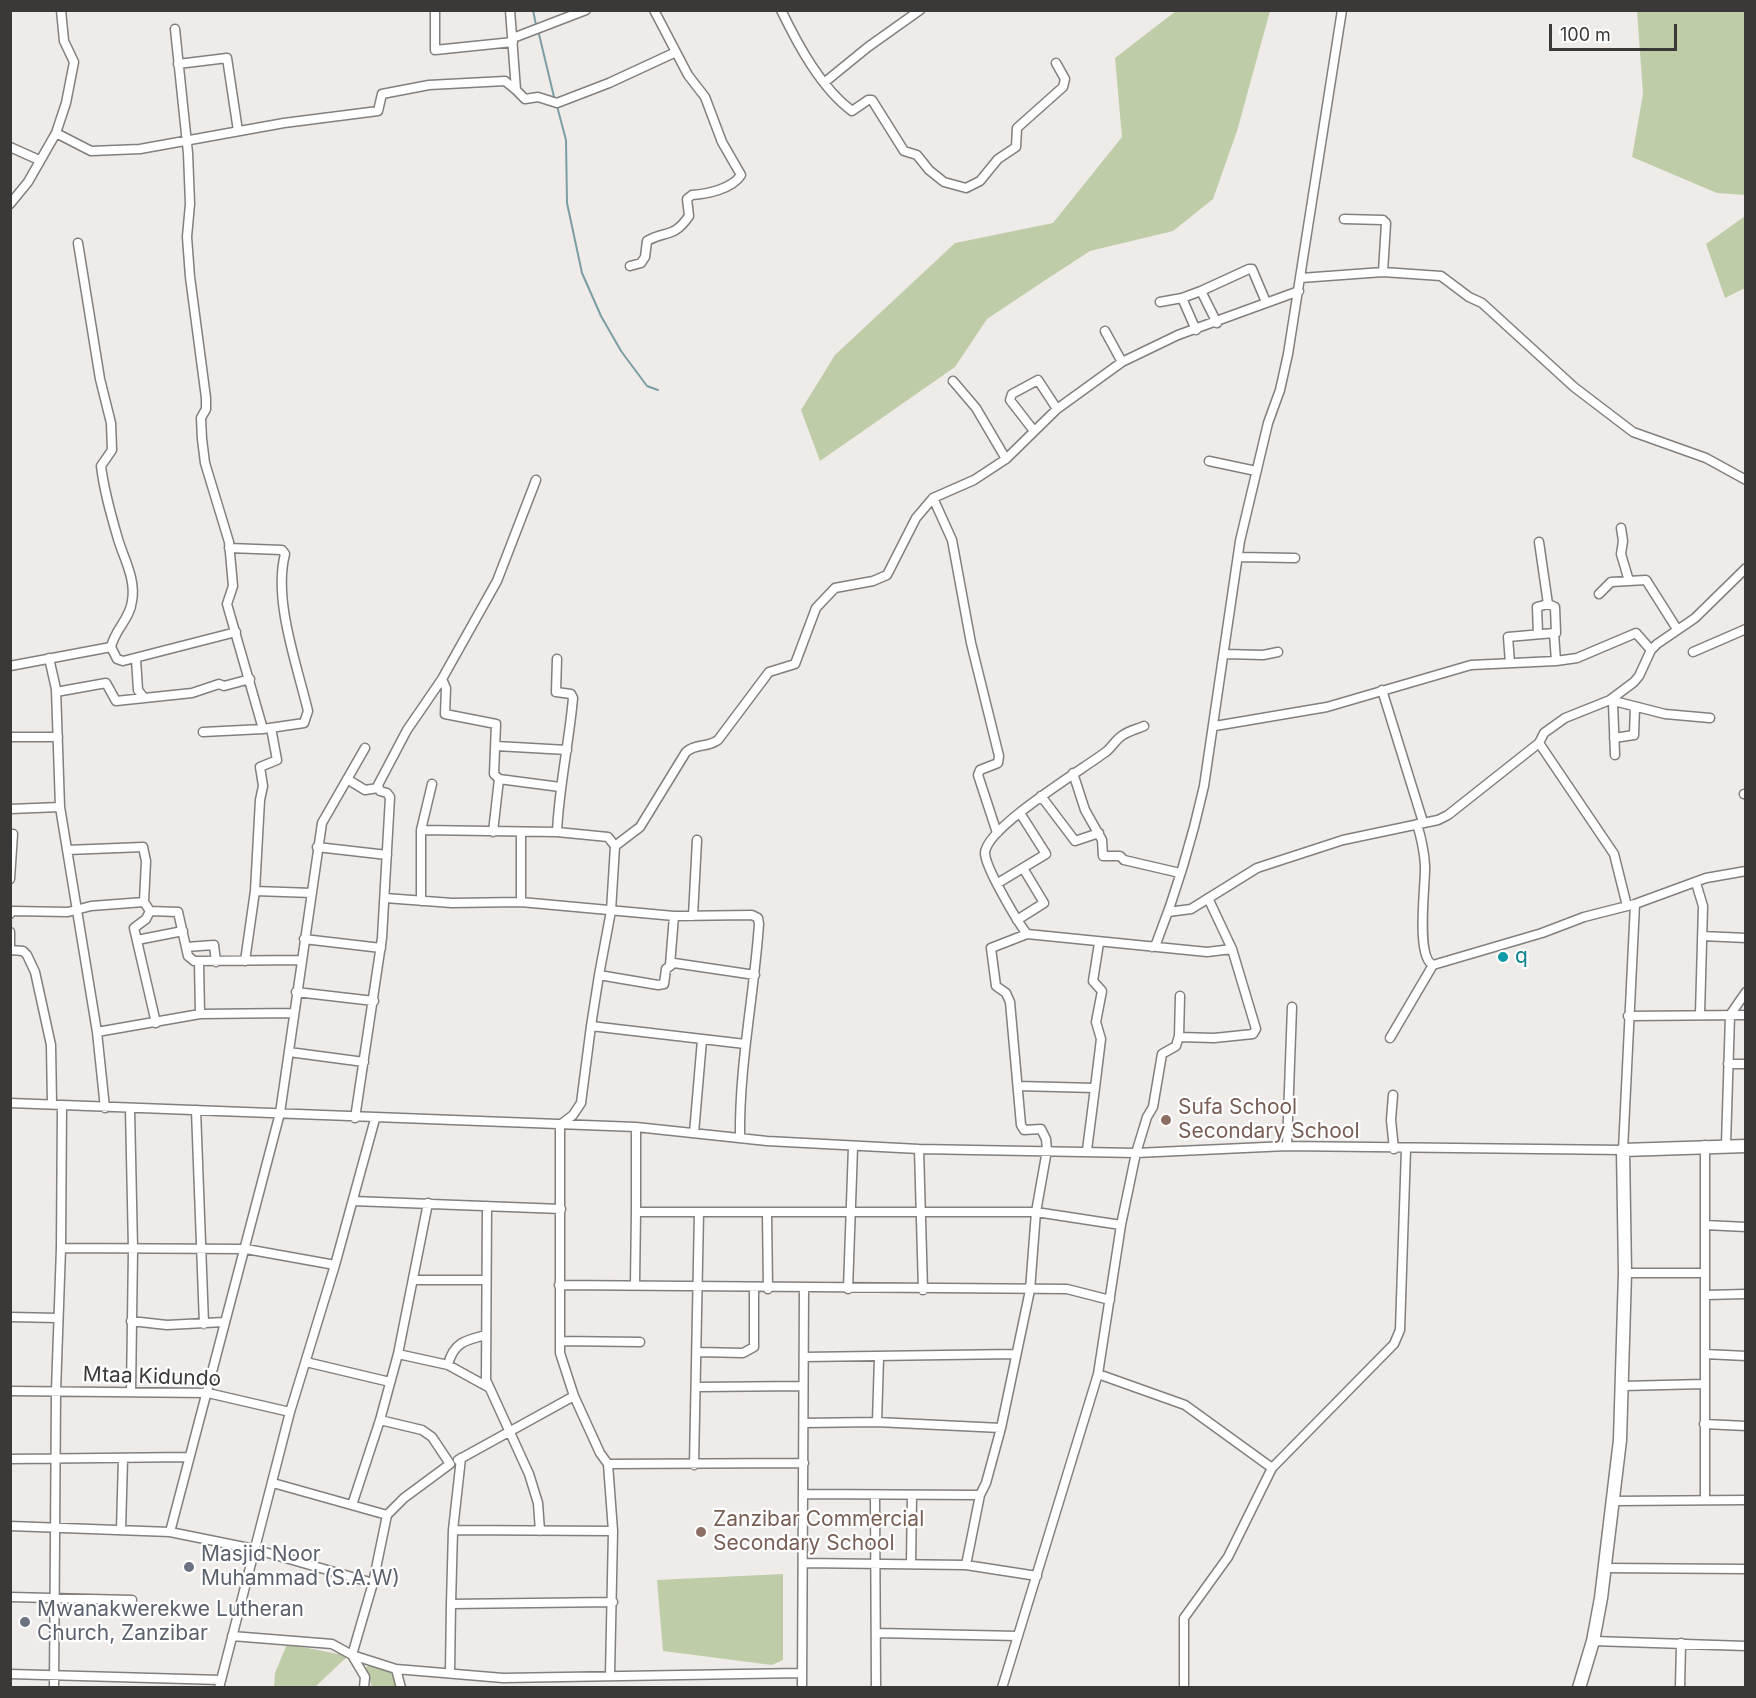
<!DOCTYPE html>
<html>
<head>
<meta charset="utf-8">
<style>
  body { margin:0 }
  #map { position:relative; width:1756px; height:1698px; overflow:hidden; background:#efebe9; font-family:Inter,sans-serif }
  canvas { display:block }
  .frame { position:absolute; inset:0; border:12px solid #3b3938; pointer-events:none }
  .scale { position:absolute; left:1549px; top:24px; width:128px; height:27px; box-sizing:border-box; border:3px solid #3b3938; border-top:0; padding-left:8px; font-size:18px; line-height:21px; white-space:nowrap; color:#3b3938; -webkit-text-stroke:4px #fff; paint-order:stroke }
</style>
</head>
<body>
<div id="map">
<canvas width="1756" height="1698"></canvas>
<div class="frame"></div>
<div class="scale">100 m</div>
</div>
<script>
const ctx = document.querySelector('canvas').getContext('2d');
ctx.lineJoin = 'round';
function fill(path, color) { ctx.fillStyle = color; ctx.fill(path, 'evenodd'); }
function strokePath(path, color, width, dash) { ctx.strokeStyle = color; ctx.lineWidth = width; ctx.lineCap = dash ? 'butt' : 'round'; ctx.setLineDash(dash || []); ctx.stroke(path); }
function write(font, color, halo, rows, align = 'center') {
  ctx.font = font + ' Inter,sans-serif'; ctx.lineWidth = 4.5; ctx.setLineDash([]); ctx.textBaseline = 'middle'; ctx.strokeStyle = halo; ctx.fillStyle = color; for (const [text, x, y, turn = 0] of rows) {
    ctx.save(); ctx.translate(x, y); ctx.rotate((+turn || 0) * Math.PI / 180); ctx.textAlign = isNaN(turn) ? turn : align; if (halo) ctx.strokeText(text, 0, 0); ctx.fillText(text, 0, 0); ctx.restore();
  }
}
fill(new Path2D(`
  M1176,11H1270L1237,131L1213,199L1173,231L1090,251L1044,281L987,319L955,367L820,461L801,410L835,355L955,243L1053,223L1122,137L1115,58Z
  M1637,11H1745V195L1717,193L1632,157L1643,94Z
  M1745,216V288L1725,298L1706,244Z
  M783,1574V1660L772,1665L663,1651L657,1580Z
  M287,1644L348,1656L315,1687L274,1688L275,1673Z
  M370,1663L389,1669L399,1687H372L366,1668Z`), '#becda7');
strokePath(new Path2D(`
  M533,10L536,25
  M538,30L555,101
  M557,106L566,140L567,203L582,273L601,316L621,351L647,386L658,390`), '#7a9ea3', 2);
const street = new Path2D(`
  M435,10V50L513,42
  M510,10L516,90L525,99L538,97L557,103L609,83L676,52
  M781,10C798,45 821,88 852,111L868,100H872L904,151L917,155L929,170L944,182L966,188L980,181L998,159L1016,147L1017,128L1063,87L1065,79L1056,63
  M175,29L188,153L190,204L187,237L190,277L206,398V409L201,418L202,439L205,463L229,542L233,586L227,604L263,729L203,732
  M513,38L586,10
  M178,64L227,58L238,131
  M825,82L868,47L920,10
  M56,133L91,151L140,149L284,123L378,111L382,94L429,85L505,81L516,90
  M10,147L39,160
  M10,204L28,182L56,133L66,103L74,62L64,41L61,10
  M1344,219L1383,220L1386,223L1383,272
  M630,266L641,263L645,257L647,241C666,230 673,239 689,216L687,199L692,195C707,194 732,189 741,175L722,142L705,97L688,75L654,10
  M1301,278L1383,272L1441,276L1469,297L1482,303L1574,387L1633,432L1706,458L1746,480
  M1182,298L1201,291
  M1160,302L1182,298L1196,330
  M1217,323L1201,291L1249,269H1252L1266,302
  M1105,331L1122,362
  M953,381L976,408L1006,459
  M1034,431L1010,400L1012,394L1038,380L1057,409
  M1209,461L1256,471
  M933,498L952,540L971,643L999,756L998,763L980,770L978,775L997,833
  M1621,528L1623,541L1621,554L1629,581
  M1539,542L1548,604L1555,607L1556,633
  M229,548L282,550L285,554C273,600 297,665 308,711L304,723L263,729
  M1238,557L1295,558
  M1599,594L1611,582L1646,580L1677,629
  M1538,634L1537,607L1548,604
  M111,647L117,659L123,661L236,632
  M1693,652L1746,629
  M1225,654L1263,655L1278,652
  M49,658L56,689L60,807L97,1032L105,1108
  M136,659L138,690L144,698
  M557,659L556,692L571,694L573,698C569,743 559,787 557,832L608,837L615,846L611,911L599,975L658,985L664,984L666,969L674,963L755,975
  M1510,663L1508,637L1554,633L1556,661
  M10,666L111,647C115,629 130,619 132,601C136,579 124,559 118,539C111,515 104,491 101,466L112,450L111,423L100,379L78,243
  M442,679L446,688L445,714L496,724L494,774L499,779L560,787
  M1382,690L1423,822
  M56,692L106,683L116,701L192,693L219,684L224,686L250,679
  M1610,700L1665,714L1710,718
  M1613,703L1615,755
  M1215,726L1327,707L1471,665L1556,661L1577,658L1636,633L1651,650
  M10,737H58
  M1614,738L1634,735L1635,707
  M1539,743L1614,854L1627,906
  M496,746L567,750
  M1073,773L1085,810L1102,840L1103,856H1120L1124,860L1180,873
  M347,779L365,790L378,788
  M1744,794H1746
  M1041,796L1075,841L1099,833
  M10,809L60,807
  M1417,824C1421,837 1424,851 1425,865C1426,883 1415,957 1433,965
  M421,830L432,784
  M493,832L499,779
  M521,832V902
  M615,846L640,827L686,752C696,743 707,748 718,740L769,672L795,664L816,608L835,588L873,581L887,575L916,518L933,498L974,480L1006,459L1057,409L1122,362L1178,335L1299,291
  M317,847L387,855
  M67,850L143,847L146,861L144,902
  M10,879L13,834
  M998,883L1046,854L1020,813
  M1696,883L1703,906L1700,1014
  M255,891L312,893
  M385,898L452,903L521,902L674,916L752,915L758,918L759,924C754,996 739,1066 740,1137
  M421,901V830L557,832
  M150,911L146,919L134,928L156,1023
  M1168,912L1191,909L1257,868L1343,840L1438,820L1448,815L1539,743L1544,733L1565,718L1610,700L1634,682L1639,676L1651,650L1657,644L1695,618L1746,568
  M10,914L12,911L68,912L91,906L144,902L150,911L178,912L188,956L194,961L300,960
  M693,916L697,840
  M1017,920L1044,903L1023,868
  M10,932V950L23,951L27,955L35,972L51,1045L52,1104
  M1027,934C1017,921 985,867 985,853C986,827 1085,768 1107,751C1113,746 1116,739 1123,735C1129,731 1137,729 1144,726
  M1702,936L1746,938
  M304,939L381,948
  M137,940L183,931
  M186,947L214,945L216,962
  M1152,947L1156,944C1176,893 1192,840 1204,786L1240,541L1268,423L1280,390L1288,354L1342,10
  M245,961L255,891L260,800L263,786L260,767L277,760L271,728
  M199,963L200,1014
  M670,965L674,916
  M599,975L591,1026L745,1044
  M296,992L374,1001
  M1180,996L1179,1037L1214,1038L1253,1034L1256,1029L1232,949
  M1628,1016L1746,1015
  M97,1032L200,1014L293,1013
  M1390,1038L1433,965L1542,933L1584,917L1635,904L1706,878L1746,871
  M289,1052L364,1062
  M1728,1064H1746
  M1018,1086L1095,1088L1087,1150
  M1095,1088L1101,1039L1096,1022L1102,991L1093,981L1099,943
  M1393,1095L1391,1120L1394,1149
  M10,1103L636,1127L767,1141L919,1149L1136,1153L1287,1146L1623,1150L1635,904
  M130,1109L133,1249L131,1392
  M196,1110L204,1324
  M355,1118L382,938L390,797L387,793L380,791L378,785L407,730L442,679L497,581L536,480
  M560,1125V1353L574,1396L600,1453L608,1464L804,1463
  M560,1125L573,1115L581,1103L591,1026
  M636,1127V1212H699L694,1465
  M694,1133L702,1040
  M1705,1145V1500
  M1726,1145L1730,1015L1746,992
  M1287,1146L1292,1007
  M919,1149L923,1290
  M353,1201L561,1209
  M487,1206L486,1380L529,1474L538,1503L540,1531
  M699,1212H1036L1121,1225
  M767,1213L768,1289
  M1705,1225L1746,1227
  M61,1248L246,1249L335,1265
  M1625,1273H1705
  M414,1280H486
  M635,1284L636,1212
  M559,1285L1067,1289L1110,1300
  M848,1289L853,1147
  M1705,1295L1746,1294
  M10,1317L58,1318
  M131,1321L167,1325L224,1322
  M561,1341L640,1342
  M698,1352L743,1353L754,1347V1288
  M398,1354L448,1365L488,1387
  M1705,1354L1746,1356
  M804,1357L1015,1354
  M306,1362L390,1382
  M448,1365C453,1343 465,1340 486,1335
  M1098,1374L1185,1405L1272,1468
  M1623,1386L1704,1384
  M697,1387L803,1386
  M10,1391L208,1393L290,1412
  M877,1422L879,1358
  M804,1423L877,1422L1001,1428
  M1704,1424L1746,1426
  M10,1459L189,1457
  M458,1460L574,1396
  M608,1464L613,1531L610,1675
  M273,1483L387,1515
  M803,1494L980,1495
  M875,1495L876,1688
  M1614,1501L1746,1500
  M352,1505L380,1420L398,1354L428,1203
  M10,1526L170,1532L254,1549L373,1583
  M121,1530L123,1459
  M453,1530L613,1531
  M170,1532L280,1113L322,823L365,748
  M803,1563L966,1565L1037,1576
  M911,1564L912,1495
  M966,1565L980,1495L986,1483L1001,1428L1030,1290L1036,1212L1047,1150L1046,1139L1041,1129L1024,1130L1021,1125L1010,1002L1006,993L996,986L991,948L1027,934L1207,952L1232,949L1208,898
  M1604,1568L1746,1569
  M10,1597L132,1600
  M451,1604L453,1530L461,1458
  M877,1633L1018,1636
  M232,1636L332,1644L352,1655L396,1669L503,1678L801,1673
  M1593,1641L1746,1646
  M352,1655L373,1583L387,1515L404,1498L450,1464L432,1437L422,1430L380,1420
  M352,1655L365,1677L364,1688
  M396,1669L401,1688
  M450,1672L451,1604L613,1602
  M10,1674L221,1680
  M54,1688L56,1391L61,1248L62,1105
  M219,1688L290,1412L335,1265L375,1119
  M802,1688L804,1289
  M1002,1688L1098,1374L1121,1225L1136,1153L1147,1117L1153,1107L1162,1054L1176,1046L1179,1036
  M1184,1688V1618L1228,1557L1272,1468L1394,1344L1400,1330L1406,1149
  M1680,1688L1681,1643`);
const secondary = new Path2D(`
  M1579,1688L1593,1641L1601,1598L1620,1440L1625,1273L1623,1150L1746,1146`);
strokePath(street, '#827f7d', 11);
strokePath(secondary, '#827f7d', 15);
strokePath(street, '#fff', 8);
strokePath(secondary, '#fff', 12);
for (const [x, y, r, color] of [
  [1503,957,6,"#0f9aa8"],
  [1166,1120,6,"#8d6e63"],
  [701,1532,6,"#8d6e63"],
  [189,1567,6,"#6b7280"],
  [25,1622,6,"#6b7280"]
]) { const dot = new Path2D(); dot.arc(x, y, r, 0, 2 * Math.PI); ctx.fillStyle = color; ctx.fill(dot); strokePath(dot, '#fff', 2); }
write('21px', '#0d838f', '#fff', [
  ["q",1515,957]
], 'left');
write('21px', '#785e54', '#fff', [
  ["Sufa School",1178,1108],
  ["Secondary School",1178,1132],
  ["Zanzibar Commercial",713,1520],
  ["Secondary School",713,1544]
], 'left');
write('21px', '#3b3938', '#fff', [
  ["Mtaa Kidundo",152,1377,2]
]);
write('21px', '#5b616d', '#fff', [
  ["Masjid Noor",201,1555],
  ["Muhammad (S.A.W)",201,1579],
  ["Mwanakwerekwe Lutheran",37,1610],
  ["Church, Zanzibar",37,1634]
], 'left');
</script>
</body>
</html>
